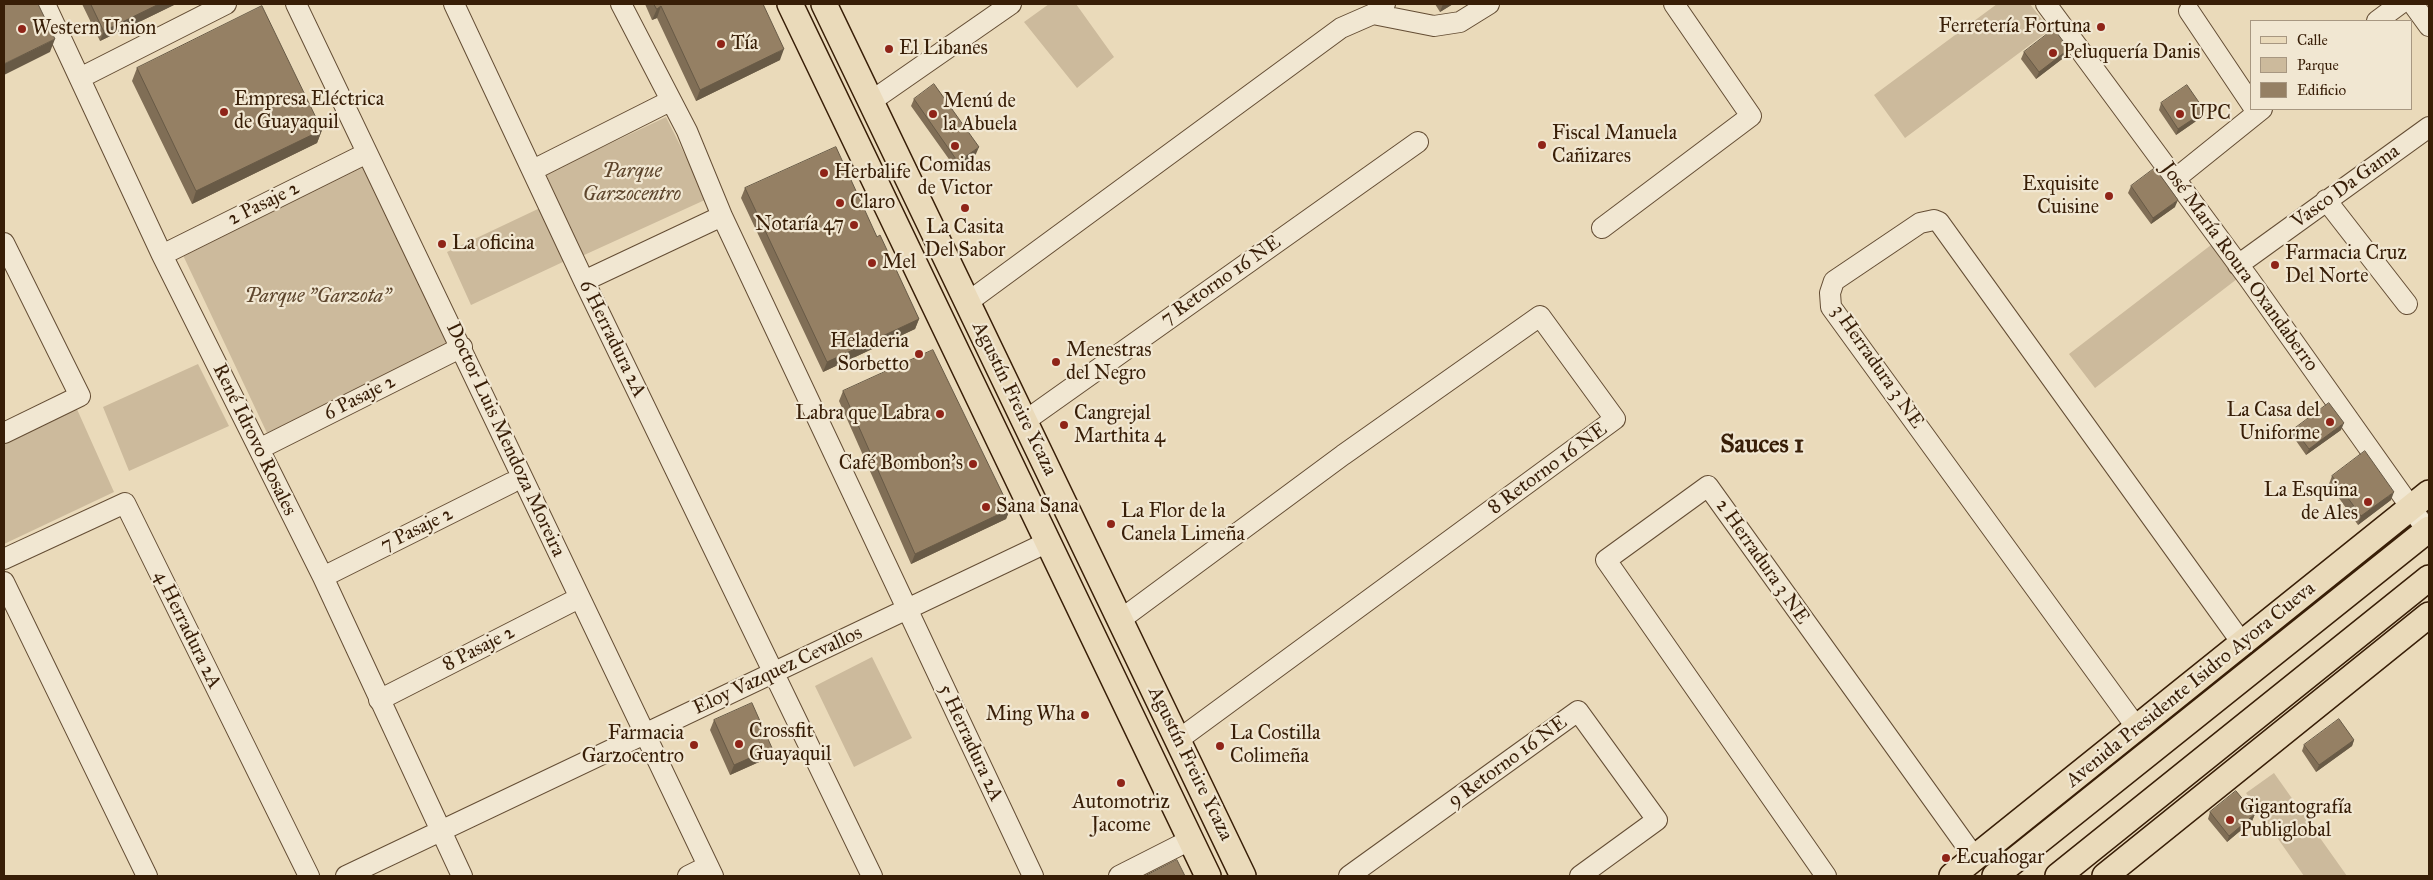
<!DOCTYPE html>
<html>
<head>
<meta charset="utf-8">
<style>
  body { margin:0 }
  #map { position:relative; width:2433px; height:880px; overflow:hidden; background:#eadaba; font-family:"IM FELL Great Primer",serif }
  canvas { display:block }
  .frame { position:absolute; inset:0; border:5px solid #381e07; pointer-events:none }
  .legend { position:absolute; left:2250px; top:20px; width:162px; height:90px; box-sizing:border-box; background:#f1e7d2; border:1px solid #a79781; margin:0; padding:6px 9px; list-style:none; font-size:15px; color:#381e07 }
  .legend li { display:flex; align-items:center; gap:10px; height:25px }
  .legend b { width:25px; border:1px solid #a79781 }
</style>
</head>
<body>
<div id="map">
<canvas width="2433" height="880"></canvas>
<div class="frame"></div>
<ul class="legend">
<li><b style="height:6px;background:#eadaba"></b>Calle</li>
<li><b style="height:14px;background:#ccba9c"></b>Parque</li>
<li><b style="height:14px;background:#958064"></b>Edificio</li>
</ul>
</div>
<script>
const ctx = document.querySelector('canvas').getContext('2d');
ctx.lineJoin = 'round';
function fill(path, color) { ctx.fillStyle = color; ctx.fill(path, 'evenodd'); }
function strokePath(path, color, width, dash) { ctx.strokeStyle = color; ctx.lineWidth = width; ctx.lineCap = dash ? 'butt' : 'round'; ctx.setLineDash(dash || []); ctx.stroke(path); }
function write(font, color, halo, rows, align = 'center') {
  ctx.font = font + ' "IM FELL Great Primer",serif'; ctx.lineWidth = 4.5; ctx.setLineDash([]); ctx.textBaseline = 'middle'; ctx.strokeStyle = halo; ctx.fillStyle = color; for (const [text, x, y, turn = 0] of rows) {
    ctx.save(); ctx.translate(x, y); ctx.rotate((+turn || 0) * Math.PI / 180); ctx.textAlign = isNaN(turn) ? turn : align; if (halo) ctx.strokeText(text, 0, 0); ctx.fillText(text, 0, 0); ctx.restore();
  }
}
fill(new Path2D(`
  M1049,4H1076L1114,57L1077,88L1024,22Z
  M1997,4H2030L2050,30L1905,138L1874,95Z
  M666,117L707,199L582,256L546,174Z
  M369,162L454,343L267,433L181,251Z
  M540,208L565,261L471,305L447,252Z
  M2211,245L2237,279L2095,388L2069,354Z
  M198,364L229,426L129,471L103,407Z
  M76,407L114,492L4,544V440Z
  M872,657L912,738L854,767L815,686Z
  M2274,773L2347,876H2304L2246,793Z`), '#ccba9c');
const minor = new Path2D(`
  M45,4L162,255L323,577L462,876
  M296,4L713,876
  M454,4L584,281L872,876
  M621,4L687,131L722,216L1033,876
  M2046,4L2249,279L2429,533
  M2413,4L2429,26
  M2189,11L2252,105
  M1373,14L1434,26L1460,22L1489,4
  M2377,21L2400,4
  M80,78L226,4
  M870,102L1011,4
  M533,170L670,101
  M2175,179L2262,109
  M2326,200L2407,304
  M1602,228L1751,116L1674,4
  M4,243L80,396L4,433
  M162,255L367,153
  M2238,265L2429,127
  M584,281L722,216
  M968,302L1341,28L1373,14L1385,4
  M1025,421L1418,142
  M259,449L462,347
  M4,559L125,503L309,876
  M323,577L511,483
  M4,582L147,876
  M1120,620L1343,455L1540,316L1615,419L1178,740
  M379,700L579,598
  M2137,728L1831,307L1830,293L1834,281L1920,223L1934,220L1939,222L2242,643
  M346,876L1048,542
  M688,876L708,866
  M1119,876L1190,840
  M1349,876L1578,711L1657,820L1580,876
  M1826,876L1606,560L1708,486L1975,858`);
const major = new Path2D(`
  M790,4L1208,876
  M824,4L1243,876
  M1952,876L2429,493
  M1995,876L2429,529
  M2058,876L2429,578
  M2105,876L2429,615`);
strokePath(minor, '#644d34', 22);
strokePath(major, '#381e07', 28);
strokePath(minor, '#f1e7d2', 20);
strokePath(major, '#eadaba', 25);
fill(new Path2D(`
  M82,4H176L100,41Z
  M645,4H763L780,60L696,101L657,18L652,20Z
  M1435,4H1453L1440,12Z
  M2069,49L2066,56L2036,79L2021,59L2024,52Z
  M137,68L322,130L317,143L192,204L132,81Z
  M914,99L976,154L956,169L911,106Z
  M2161,103L2205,111L2202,117L2176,135L2159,110Z
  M2131,186L2175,207L2151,224L2128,193Z
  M745,188L877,237L919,319L915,329L823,372L741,198Z
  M843,391L1010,509L1006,519L911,564L839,401Z
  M2294,429L2341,430L2306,455L2292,435Z
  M2332,476L2391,500L2358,525L2329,484Z
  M714,720L772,748L768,758L730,775L710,730Z
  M2354,740L2352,746L2316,772L2302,751L2304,745Z
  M2210,812L2255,814L2252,821L2227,842L2208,819Z`), '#806e56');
fill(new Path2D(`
  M159,4H176L100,41L104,31Z
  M1443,4H1453L1440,12Z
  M661,6L657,18L652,20L657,9Z
  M55,39L50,52L4,75V64Z
  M784,49L780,60L696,101L700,90Z
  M2069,49L2066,56L2036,79L2039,72Z
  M2205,111L2202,117L2176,135L2178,129Z
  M322,130L317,143L192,204L196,191Z
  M979,147L976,154L956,169L958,162Z
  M2178,200L2175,207L2151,224L2153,218Z
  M919,319L915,329L823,372L827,362Z
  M2344,423L2341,430L2306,455L2309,449Z
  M2394,492L2391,500L2358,525L2361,516Z
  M1010,509L1006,519L911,564L915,554Z
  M2354,740L2352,746L2316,772L2319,765Z
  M772,748L768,758L730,775L734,765Z
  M2255,814L2252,821L2227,842L2229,836Z`), '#685a46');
const building = new Path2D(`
  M4,4H38L55,39L4,64Z
  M91,4H159L104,31Z
  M654,4H763L784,49L700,90L661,6L657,9Z
  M262,6L322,130L196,191L137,68Z
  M2054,29L2069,49L2039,72L2024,52Z
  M934,84L979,147L958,162L914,99Z
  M2187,85L2205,111L2178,129L2161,103Z
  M836,147L877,237L880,235L919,319L827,362L745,188Z
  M2155,168L2178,200L2153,218L2131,186Z
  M933,350L1010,509L915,554L843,391Z
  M2329,403L2344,423L2309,449L2294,429Z
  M2365,451L2394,492L2361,516L2332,476Z
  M752,703L772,748L734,765L714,720Z
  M2339,719L2354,740L2319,765L2304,745Z
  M2236,791L2255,814L2229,836L2210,812Z
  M1177,860L1185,876H1145Z`);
fill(building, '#958064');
strokePath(building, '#685a46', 1);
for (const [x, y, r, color] of [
  [2101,27,5,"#8f2418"],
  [22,29,5,"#8f2418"],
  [721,44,5,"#8f2418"],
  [889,49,5,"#8f2418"],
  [2053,53,5,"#8f2418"],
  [224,112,5,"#8f2418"],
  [933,114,5,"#8f2418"],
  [2180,114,5,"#8f2418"],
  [1542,145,5,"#8f2418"],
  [955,146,5,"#8f2418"],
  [824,173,5,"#8f2418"],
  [2109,196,5,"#8f2418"],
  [840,203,5,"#8f2418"],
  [965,208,5,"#8f2418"],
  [854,225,5,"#8f2418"],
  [442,244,5,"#8f2418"],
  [872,263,5,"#8f2418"],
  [2275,265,5,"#8f2418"],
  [919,354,5,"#8f2418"],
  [1056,362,5,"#8f2418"],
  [940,414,5,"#8f2418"],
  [2330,422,5,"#8f2418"],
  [1064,425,5,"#8f2418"],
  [973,464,5,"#8f2418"],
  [2368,502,5,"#8f2418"],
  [986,507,5,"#8f2418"],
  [1111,524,5,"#8f2418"],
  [1085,715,5,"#8f2418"],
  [739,744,5,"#8f2418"],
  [694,745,5,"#8f2418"],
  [1220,746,5,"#8f2418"],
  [1121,783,5,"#8f2418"],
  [2230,820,5,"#8f2418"],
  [1946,858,5,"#8f2418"]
]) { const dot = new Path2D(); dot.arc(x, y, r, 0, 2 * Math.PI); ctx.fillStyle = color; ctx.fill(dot); strokePath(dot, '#f1e7d2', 2); }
write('20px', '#381e07', '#f1e7d2', [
  ["Ferretería Fortuna",2091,27,"right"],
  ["Western Union",32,29],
  ["Tía",731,44],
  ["El Libanes",899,49],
  ["Peluquería Danis",2063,53],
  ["Empresa Eléctrica",234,100],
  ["de Guayaquil",234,123],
  ["Menú de",943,102],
  ["la Abuela",943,125],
  ["UPC",2190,114],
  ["Fiscal Manuela",1552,134],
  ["Cañizares",1552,157],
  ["Comidas",955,166,"center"],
  ["de Victor",955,189,"center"],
  ["Herbalife",834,173],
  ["Exquisite",2099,185,"right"],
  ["Cuisine",2099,208,"right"],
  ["Claro",850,203],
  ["Notaría 47",844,225,"right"],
  ["La Casita",965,228,"center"],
  ["Del Sabor",965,251,"center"],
  ["La oficina",452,244],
  ["Farmacia Cruz",2285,254],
  ["Del Norte",2285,277],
  ["Mel",882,263],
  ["Heladeria",909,342,"right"],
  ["Sorbetto",909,365,"right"],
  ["Menestras",1066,351],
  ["del Negro",1066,374],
  ["La Casa del",2320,411,"right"],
  ["Uniforme",2320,434,"right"],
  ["Labra que Labra",930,414,"right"],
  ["Cangrejal",1074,414],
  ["Marthita 4",1074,437],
  ["Café Bombon's",963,464,"right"],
  ["La Esquina",2358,491,"right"],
  ["de Ales",2358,514,"right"],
  ["Sana Sana",996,507],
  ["La Flor de la",1121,512],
  ["Canela Limeña",1121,535],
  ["Ming Wha",1075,715,"right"],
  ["Crossfit",749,732],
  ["Guayaquil",749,755],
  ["Farmacia",684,734,"right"],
  ["Garzocentro",684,757,"right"],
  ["La Costilla",1230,734],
  ["Colimeña",1230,757],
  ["Automotriz",1121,803,"center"],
  ["Jacome",1121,826,"center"],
  ["Gigantografía",2240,808],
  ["Publiglobal",2240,831],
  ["Ecuahogar",1956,858]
], 'left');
write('italic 20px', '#5d452c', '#f1e7d2', [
  ["Parque",632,172],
  ["Garzocentro",632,195],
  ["Parque \"Garzota\"",318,297]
]);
write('20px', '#381e07', '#f1e7d2', [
  ["Vasco Da Gama",2346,187,-36],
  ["2 Pasaje 2",264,204,-26],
  ["José María Roura Oxandaberro",2239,267,54],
  ["7 Retorno 16 NE",1221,281,-35],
  ["6 Herradura 2A",612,339,64],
  ["3 Herradura 3 NE",1877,367,55],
  ["6 Pasaje 2",360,398,-27],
  ["Agustín Freire Ycaza",1014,399,64],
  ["René Idrovo Rosales",254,440,64],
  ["Doctor Luis Mendoza Moreira",505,440,65],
  ["8 Retorno 16 NE",1548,469,-36],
  ["7 Pasaje 2",417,530,-26],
  ["2 Herradura 3 NE",1762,562,55],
  ["4 Herradura 2A",187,630,64],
  ["8 Pasaje 2",479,649,-27],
  ["Eloy Vazquez Cevallos",778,671,-25],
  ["Avenida Presidente Isidro Ayora Cueva",2191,685,-39],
  ["5 Herradura 2A",970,743,65],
  ["9 Retorno 16 NE",1508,762,-36],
  ["Agustín Freire Ycaza",1190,764,64]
]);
write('bold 25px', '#381e07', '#f1e7d2', [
  ["Sauces 1",1762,446]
]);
</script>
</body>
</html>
